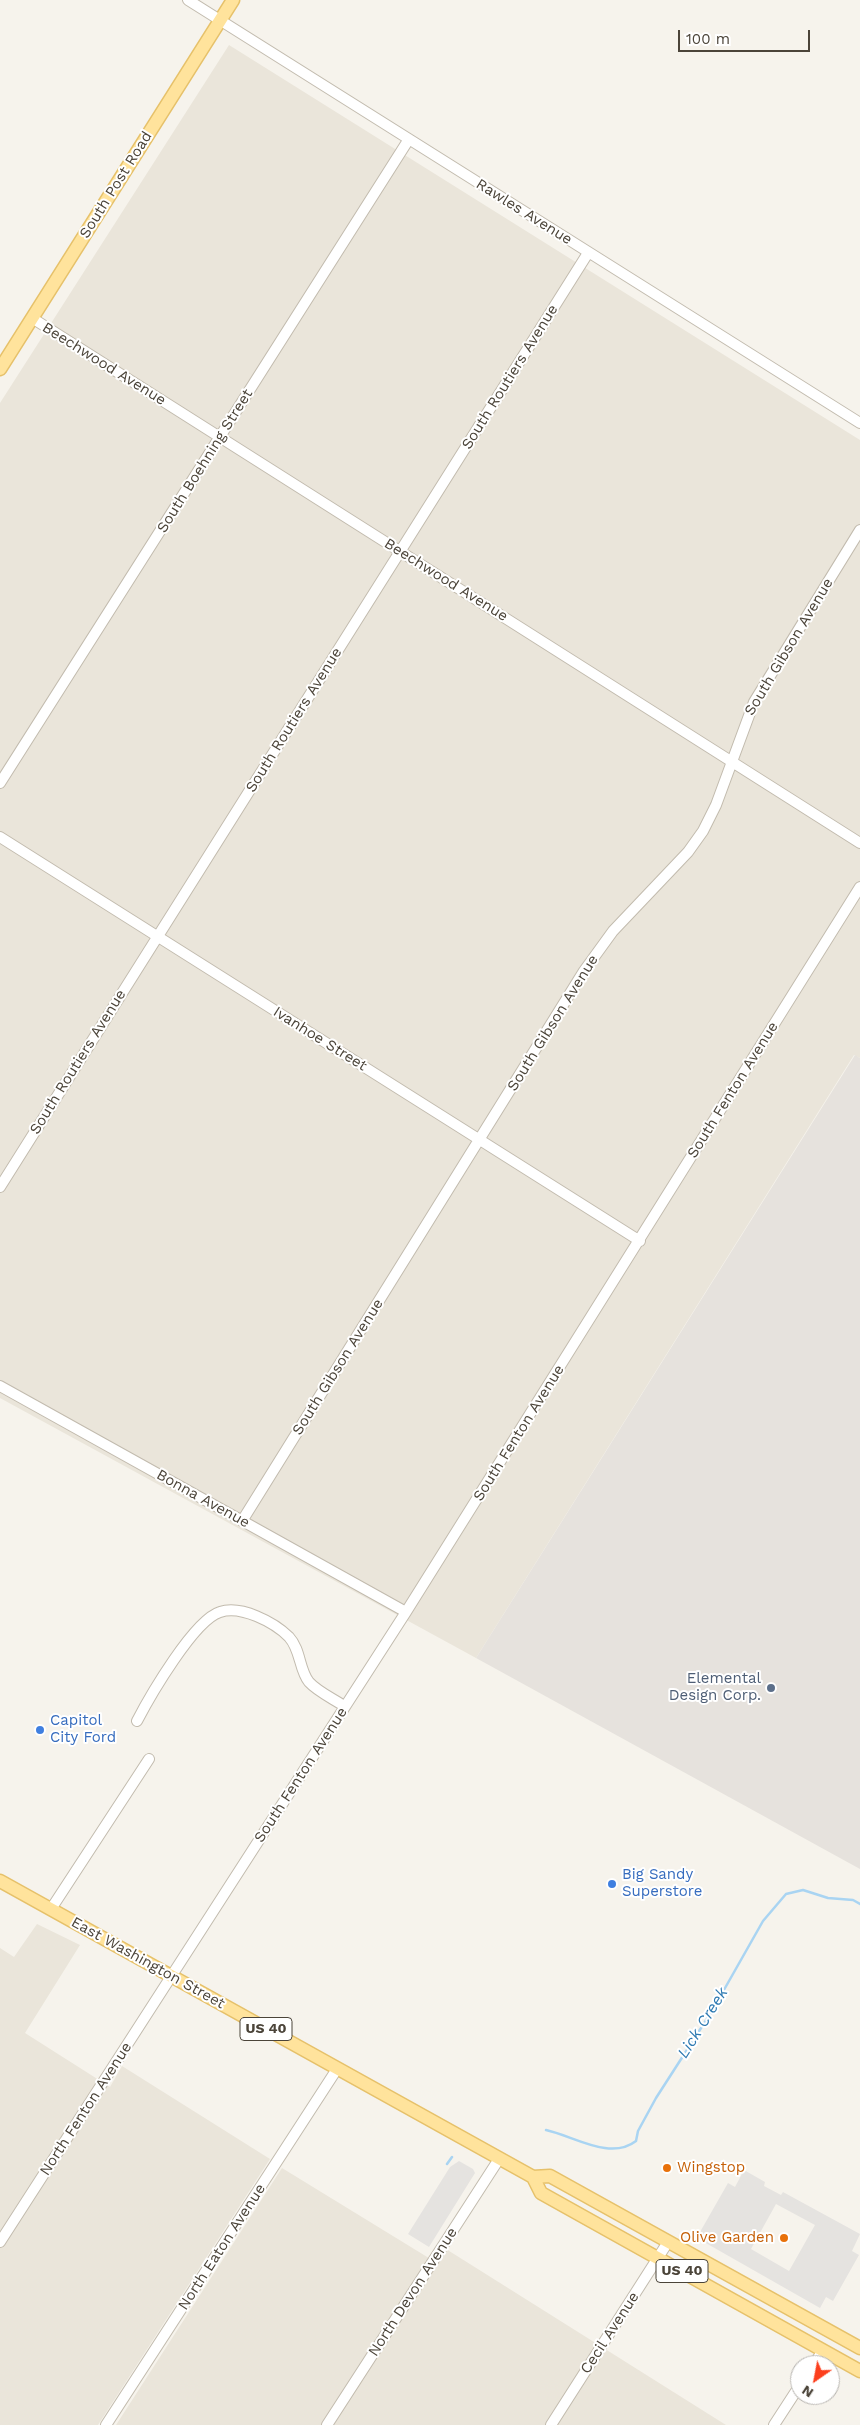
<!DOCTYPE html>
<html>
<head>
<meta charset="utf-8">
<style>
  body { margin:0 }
  #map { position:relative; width:860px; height:2425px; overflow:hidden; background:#f6f3ec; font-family:"Work Sans",sans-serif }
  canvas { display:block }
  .north { position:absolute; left:790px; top:2355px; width:50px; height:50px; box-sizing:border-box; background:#fff; border:1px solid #b7b4b0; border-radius:50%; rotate:213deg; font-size:14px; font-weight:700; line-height:20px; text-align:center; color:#4b4439 }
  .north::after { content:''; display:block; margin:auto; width:18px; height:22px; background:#fc3f1d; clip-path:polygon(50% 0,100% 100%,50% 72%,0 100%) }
  .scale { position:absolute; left:678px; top:30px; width:132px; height:22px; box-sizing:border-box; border:2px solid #4b4439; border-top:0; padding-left:6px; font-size:15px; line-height:18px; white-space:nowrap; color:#4b4439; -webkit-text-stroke:4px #fff; paint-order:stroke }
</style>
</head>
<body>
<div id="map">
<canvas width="860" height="2425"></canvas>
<div class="north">N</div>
<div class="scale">100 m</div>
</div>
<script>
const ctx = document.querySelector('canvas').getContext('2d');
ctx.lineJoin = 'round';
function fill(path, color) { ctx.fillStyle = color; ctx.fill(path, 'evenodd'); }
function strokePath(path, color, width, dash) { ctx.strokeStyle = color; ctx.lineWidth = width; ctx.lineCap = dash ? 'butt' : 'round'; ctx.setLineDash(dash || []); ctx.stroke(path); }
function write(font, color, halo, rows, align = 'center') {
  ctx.font = font + ' "Work Sans",sans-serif'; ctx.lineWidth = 4; ctx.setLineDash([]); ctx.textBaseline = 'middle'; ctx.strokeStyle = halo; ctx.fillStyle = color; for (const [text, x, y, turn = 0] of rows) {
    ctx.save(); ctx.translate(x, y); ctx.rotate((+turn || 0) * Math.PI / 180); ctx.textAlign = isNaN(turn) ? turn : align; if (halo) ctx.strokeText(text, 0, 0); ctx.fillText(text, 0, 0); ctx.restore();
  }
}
fill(new Path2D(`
  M229,45L860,440V1058L854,1055L476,1658L0,1398V403Z
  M37,1924L80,1945L25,2033L110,2087L122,2066L270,2159L98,2425H0V1948L14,1957Z
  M282,2168L437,2263L446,2249L726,2425H116Z`), '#eae5da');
fill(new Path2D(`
  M855,1055L860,1058V1869L476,1658Z`), '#e6e2dd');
fill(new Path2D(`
  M459,2161L473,2169L475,2173L429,2247L408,2234L450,2167Z
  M744,2170L765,2182L764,2186L781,2195L783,2192L860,2234L852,2251L859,2255L833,2301L826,2297L820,2308L704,2242L705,2237L700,2232L728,2183L735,2187ZM776,2204L815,2225L789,2271L751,2249Z`), '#e5e3e0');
strokePath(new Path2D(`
  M546,2130C574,2136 610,2161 636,2141L638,2131L656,2098L712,2011L763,1921L786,1894L803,1890L828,1898L853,1900L860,1904
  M447,2164L452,2157`), '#a9d4f2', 2.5);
const minor = new Path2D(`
  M188,0L860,423
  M32,318L860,843
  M0,783L409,139
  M0,837L640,1241
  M0,1187L588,253
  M0,1386L406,1612
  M242,1521L584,971L613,931L688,852L703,831L716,805L754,702L860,530
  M137,1721C150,1696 194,1620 220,1612C241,1605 274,1622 289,1637C301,1650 299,1670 309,1682C318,1692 334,1699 344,1706
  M51,1909L149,1759
  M0,2242L406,1612L860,887
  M813,2365L823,2351
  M106,2425L337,2069
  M327,2425L499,2159
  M551,2425L668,2242
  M774,2425L800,2385`);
const major = new Path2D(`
  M0,369L233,0
  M0,1881L533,2177L541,2193L860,2371
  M533,2177L550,2176L860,2348`);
strokePath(minor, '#c2bbae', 12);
strokePath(major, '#e6c16a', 15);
strokePath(minor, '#fff', 10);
strokePath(major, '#ffe39c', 12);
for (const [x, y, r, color] of [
  [771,1688,5,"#5c6f8a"],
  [40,1730,5,"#3f7fe0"],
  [612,1884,5,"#3f7fe0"],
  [667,2168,5,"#e8710a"],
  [784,2238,5,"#e8710a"]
]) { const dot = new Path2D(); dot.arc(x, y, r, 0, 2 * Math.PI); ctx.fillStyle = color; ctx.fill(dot); strokePath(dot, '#fff', 2); }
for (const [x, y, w] of [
  [266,2029,52],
  [682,2271,52]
]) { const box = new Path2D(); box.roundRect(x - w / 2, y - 11.5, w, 23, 4); ctx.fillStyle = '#fff'; ctx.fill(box); strokePath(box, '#4b4439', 1); }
write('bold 14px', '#4b4439', null, [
  ["US 40",266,2029],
  ["US 40",682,2271]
]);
write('15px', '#4b4439', '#fff', [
  ["South Post Road",116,185,-58],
  ["Rawles Avenue",524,212,32],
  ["Beechwood Avenue",104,364,32],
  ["South Routiers Avenue",510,377,-58],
  ["South Boehning Street",205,461,-58],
  ["Beechwood Avenue",446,580,32],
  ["South Gibson Avenue",789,647,-59],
  ["South Routiers Avenue",294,720,-58],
  ["South Gibson Avenue",553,1023,-58],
  ["Ivanhoe Street",320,1039,32],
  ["South Routiers Avenue",78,1062,-58],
  ["South Fenton Avenue",733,1090,-58],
  ["South Gibson Avenue",338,1367,-58],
  ["South Fenton Avenue",519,1433,-58],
  ["Bonna Avenue",203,1499,29],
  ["South Fenton Avenue",301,1775,-57],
  ["East Washington Street",148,1963,29],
  ["North Fenton Avenue",86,2109,-57],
  ["North Eaton Avenue",222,2247,-57],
  ["North Devon Avenue",413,2292,-57],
  ["Cecil Avenue",610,2333,-57]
]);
write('15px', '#4e5e75', '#fff', [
  ["Elemental",761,1679],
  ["Design Corp.",761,1696]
], 'right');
write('15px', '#366cbe', '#fff', [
  ["Capitol",50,1721],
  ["City Ford",50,1738],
  ["Big Sandy",622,1875],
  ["Superstore",622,1892]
], 'left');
write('15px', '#c56008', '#fff', [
  ["Wingstop",677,2168],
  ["Olive Garden",774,2238,"right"]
], 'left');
write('italic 16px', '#2e7ab2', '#fff', [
  ["Lick Creek",703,2023,-58]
]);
</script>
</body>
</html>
